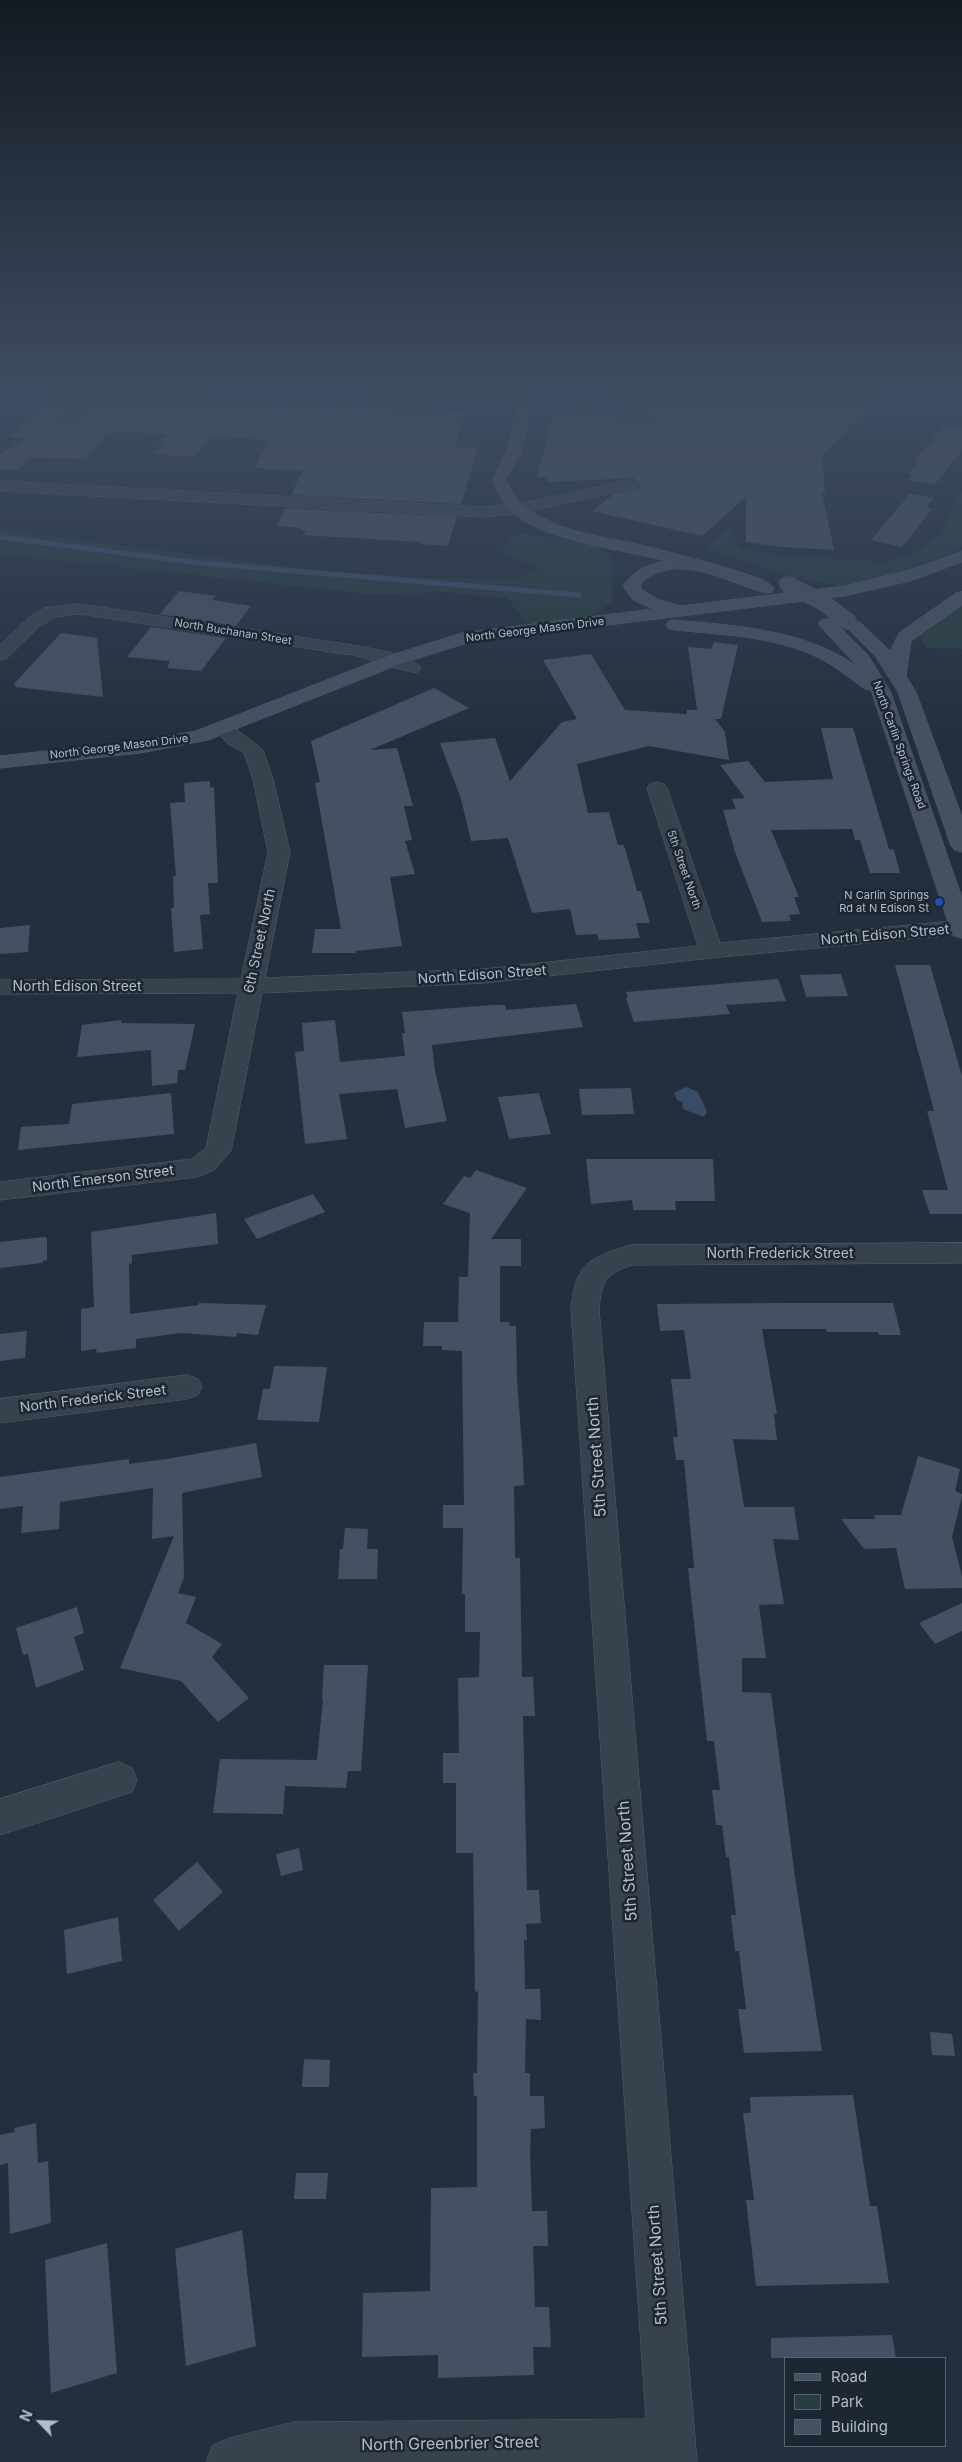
<!DOCTYPE html>
<html>
<head>
<meta charset="utf-8">
<style>
  body { margin:0 }
  #map { position:relative; width:962px; height:2462px; overflow:hidden; background:#242f3e; font-family:Inter,sans-serif }
  canvas { display:block }
  .legend { position:absolute; left:784px; top:2357px; width:162px; height:90px; box-sizing:border-box; background:#1d2633; border:1px solid #59626f; margin:0; padding:6px 9px; list-style:none; font-size:15px; color:#b4bcc9 }
  .legend li { display:flex; align-items:center; gap:10px; height:25px }
  .legend b { width:25px; border:1px solid #59626f }
  .north { position:absolute; left:15px; top:2397px; width:50px; height:50px; -webkit-text-stroke:4px #1d2633; paint-order:stroke; rotate:294deg; font-size:14px; font-weight:700; line-height:20px; text-align:center; color:#b4bcc9 }
  .north::after { content:''; display:block; margin:auto; width:18px; height:22px; background:#b4bcc9; clip-path:polygon(50% 0,100% 100%,50% 72%,0 100%) }
</style>
</head>
<body>
<div id="map">
<canvas width="962" height="2462"></canvas>
<ul class="legend">
<li><b style="height:6px;background:#465061"></b>Road</li>
<li><b style="height:14px;background:#263c3f"></b>Park</li>
<li><b style="height:14px;background:#455162"></b>Building</li>
</ul>
<div class="north">N</div>
</div>
<script>
const ctx = document.querySelector('canvas').getContext('2d');
ctx.lineJoin = 'round';
function fill(path, color) { ctx.fillStyle = color; ctx.fill(path, 'evenodd'); }
function strokePath(path, color, width, dash) { ctx.strokeStyle = color; ctx.lineWidth = width; ctx.lineCap = dash ? 'butt' : 'round'; ctx.setLineDash(dash || []); ctx.stroke(path); }
function write(font, color, halo, rows, align = 'center') {
  ctx.font = font + ' Inter,sans-serif'; ctx.lineWidth = 5; ctx.setLineDash([]); ctx.textBaseline = 'middle'; ctx.strokeStyle = halo; ctx.fillStyle = color; for (const [text, x, y, turn = 0] of rows) {
    ctx.save(); ctx.translate(x, y); ctx.rotate((+turn || 0) * Math.PI / 180); ctx.textAlign = isNaN(turn) ? turn : align; if (halo) ctx.strokeText(text, 0, 0); ctx.fillText(text, 0, 0); ctx.restore();
  }
}
fill(new Path2D(`
  M956,493H962V547L911,569L840,586L794,578L707,548L729,529L740,549L779,555L887,562L915,552L942,533Z
  M0,530L312,570L429,578L515,579L539,569L501,551L516,533C535,534 597,541 609,555C615,563 612,591 612,601C590,623 558,621 528,624L507,598L446,592L370,594L0,554Z
  M962,603V649L927,648L918,636Z`), '#263c3f');
fill(new Path2D(`
  M686,1087L698,1092L707,1112L704,1117L683,1109L682,1102L677,1100L674,1093Z`), '#394c67');
strokePath(new Path2D(`
  M0,537L199,563L579,595`), '#394c67', 5);
fill(new Path2D(`
  M48,396H83L75,408L55,420L59,425H65L84,417L101,396H157L466,412L454,447L478,448L461,504L291,495L302,471L254,468L270,440L210,436L196,456H182L154,454L168,434L109,431L85,459L30,457L19,470L0,469V454L26,439L9,437Z
  M611,396H882L822,455L825,493H822L834,550L781,547L746,542V497L702,536L592,511L614,494L639,488L641,484L633,478L548,482L546,477H537L553,414L609,416L645,423L654,418L645,411L610,404Z
  M944,426L962,429V451L934,485L907,480L912,474H908L917,463L914,462Z
  M910,494L934,498L926,508L932,509L908,540L901,547L871,540Z
  M285,508L457,517L448,546L420,544L421,542L303,535L306,530H301L302,528L277,526Z
  M179,591L216,596L212,600L251,606L236,626L160,614Z
  M151,627L226,638L201,671L167,668L170,661L127,657Z
  M61,633L97,638L103,697L15,687L16,685H13Z
  M714,642L738,645L721,719H715L725,732L729,760L649,746L577,764L588,813L609,812L618,845H623L625,848L637,891H641L650,923H636L640,938L599,940L597,934L576,935L570,909L532,913L508,838L471,841L461,799L440,743L495,738L510,781L562,722L577,719L543,660L591,654L625,710L687,714V710H697L688,647L711,649Z
  M434,688L469,708L370,750L397,748L413,806H404L412,840L405,841L415,874L390,877L402,946L356,951V953H312L315,929H341L315,783L320,782L311,741Z
  M821,728H853L889,849L894,850L900,873H870L860,840H855L852,829L771,830L799,897H794L800,914L789,915L791,921L762,922L735,852L723,810L736,809L732,799L745,798L720,765L748,761L765,782L833,779Z
  M210,781V788L214,787L218,883H208L210,914L200,915L203,949L174,952L171,908H174L173,876H176L170,803L185,802L184,783Z
  M30,925L28,952L0,954V928Z
  M895,965H930L962,1076V1214H930L922,1190H948L927,1111H934Z
  M841,974L848,996L806,997L800,975Z
  M778,979L786,1001L726,1005L730,1014L634,1022L626,998H628L626,992Z
  M576,1004L583,1027L432,1045L435,1071L447,1121L405,1128L397,1089L339,1094L347,1139L305,1144L295,1052L304,1051L302,1023L335,1020L340,1062L405,1056L402,1033H405L402,1012L493,1005H505L506,1010Z
  M121,1020V1023L195,1024L185,1070H178L177,1083L152,1086L151,1050L77,1057L82,1025Z
  M631,1088L634,1114L582,1115L579,1089Z
  M171,1093L174,1134L18,1150L21,1127L69,1124L72,1104Z
  M539,1093L551,1134L509,1139L498,1097Z
  M586,1159H713L715,1201H675L676,1210H633L632,1200L591,1204Z
  M476,1170L527,1188L491,1239H521V1266H500V1322H509L510,1326H516L517,1380L523,1460L524,1485L514,1486L515,1558H520L522,1677H533L535,1716H523L527,1890H539L541,1923L526,1924L527,1940H524L525,1989H540L541,2020L526,2019L525,2073H530V2096H544L545,2128L531,2129L530,2152L532,2211H547L548,2246H533L535,2307H549L551,2347H533L534,2375L438,2378V2355L362,2357L363,2293L430,2291L431,2188L477,2187V2096H474L473,2073H477L478,1991L475,1992L473,1853H456V1783H443V1753H459L458,1678L479,1677L480,1632H465V1594H462L463,1528H443V1505H464L462,1351L442,1350V1346H423L424,1322H458L459,1277H468L470,1213L443,1204L464,1176L470,1178Z
  M313,1194L325,1212L257,1239L244,1219Z
  M216,1213L218,1244L132,1255V1263L129,1264L130,1314L198,1305L199,1303L266,1305L258,1335L237,1333L236,1337L181,1333L136,1339V1348L97,1353L96,1349L81,1351V1309L94,1307L91,1232Z
  M44,1237L47,1238V1260L43,1261L42,1263L0,1268V1242Z
  M782,1303H893L901,1335H879L878,1332H827L826,1329H762L777,1414H774L777,1440L733,1439L744,1507H794L799,1540L773,1539L784,1604L759,1605L766,1658H742V1692L771,1693L795,1877L822,2051L744,2053L738,2009H746L739,1951H735L731,1915H736L729,1857H726L722,1825H716L712,1790H720L714,1741H707L688,1568H694L684,1460H676L673,1437H678L671,1379H691L684,1330L660,1331L657,1304Z
  M27,1331L25,1358L0,1361V1334Z
  M274,1366L327,1367L319,1422L257,1420L263,1389H270Z
  M256,1443L262,1477L182,1493L184,1577L178,1593L196,1597L186,1623L222,1644L212,1657L249,1698L218,1722L181,1681L120,1668L174,1536L152,1539L153,1488L60,1502L59,1529L21,1533L23,1506L0,1509V1477L129,1459V1464L167,1459Z
  M918,1456L960,1469L955,1491L962,1494V1496L952,1537L962,1576V1588L905,1589L896,1548L864,1549L841,1519H875L874,1515H901Z
  M345,1528L368,1529L367,1549H378L377,1579H338L340,1549H343Z
  M962,1603V1631L935,1644L919,1623Z
  M77,1607L84,1633L74,1637L84,1670L36,1688L28,1654L23,1655L16,1628Z
  M324,1665H368L361,1771H348L346,1788L285,1786L283,1814L213,1813L220,1759L317,1760L323,1699H322Z
  M299,1848L303,1870L281,1876L276,1854Z
  M197,1862L223,1892L179,1931L153,1900Z
  M118,1917L122,1961L67,1974L64,1930Z
  M930,2032L952,2034L955,2056L932,2055Z
  M304,2059L330,2060L329,2087H302Z
  M853,2095L870,2206H877L889,2283L756,2286L746,2200H754L743,2113H751L750,2097Z
  M36,2123L38,2163L48,2161L51,2223L10,2234L8,2163L0,2165V2135L15,2132L14,2128Z
  M296,2173H328L326,2199H294Z
  M242,2230L256,2346L186,2366L175,2249Z
  M107,2243L117,2373L51,2393L45,2260Z
  M892,2335L896,2358H771V2338Z`), '#455162');
const street = new Path2D(`
  M86,396H99C91,409 77,427 59,423L57,420L76,409Z
  M368,396H463L594,403L645,413L652,417L645,421L594,411L374,400Z
  M632,480L639,484L637,487L518,514L483,517L0,491V481L483,507L518,504Z
  M80,604L359,646C374,649 412,655 421,668L418,672C409,674 372,660 358,656L80,614L55,617L40,626L6,659L0,660V645L28,618L45,608Z
  M224,723L231,725L263,750L273,779L290,852L265,978L484,969L698,946L647,788L650,784L657,782L664,784L667,788L720,943L962,920V934L711,958L484,983L262,993L231,1151L214,1170L197,1177L0,1200V1182L192,1159L206,1148L238,993L0,994V980L241,979L268,852L253,779L244,753L227,743L214,729L217,725Z
  M962,1243V1263L632,1265C604,1275 602,1281 599,1309L697,2462H206L213,2445L230,2438L294,2422L646,2419L571,1309C575,1263 590,1257 631,1245Z
  M187,1375L198,1379L202,1387L198,1395L187,1399L0,1423V1399Z
  M119,1762L132,1768L137,1780L132,1792L0,1835V1799Z`);
const secondary = new Path2D(`
  M520,396H534L521,451L506,480C511,489 515,499 523,505C556,532 601,536 641,545C673,553 705,561 737,571C747,575 768,579 774,588L772,592L766,593C726,583 679,550 641,583V589L657,599L681,606L844,586L913,569L962,551V562L910,581L844,596L470,642L400,664L208,740L140,753L0,768V756L140,741L196,731L388,656L462,633L653,609L633,600L623,586C634,570 648,564 667,561C624,550 541,541 510,510C501,501 497,490 492,480L507,451Z
  M962,592V605L911,641L906,676L916,692L962,817V852L955,850L951,846L898,692L876,657L845,626L848,622H860L890,651L899,633L956,593Z
  M827,619L833,620L868,655L891,693L962,898V938L954,936L951,931L871,690L865,689C849,678 834,665 817,657C774,636 722,635 675,630L669,629L666,625L669,621L675,620C738,626 804,629 858,667L818,624L821,620Z`);
strokePath(street, '#565f6c', 1);
strokePath(secondary, '#565f6c', 1);
fill(street, '#38414e');
fill(secondary, '#465061');
const secondaryBridge = new Path2D(`
  M787,584L821,601L849,622`);
strokePath(secondaryBridge, '#565f6c', 17, []);
strokePath(secondaryBridge, '#465061', 16);
const sky = ctx.createLinearGradient(0, 0, 0, 741);
sky.addColorStop(0, '#141a22');
sky.addColorStop(0.53, '#3f4d63');
sky.addColorStop(1, '#3f4d6300');
ctx.fillStyle = sky;
ctx.fillRect(0, 0, 962, 741);
for (const [x, y, r, color] of [
  [939,902,5,"#1a4fb4"]
]) { const dot = new Path2D(); dot.arc(x, y, r, 0, 2 * Math.PI); ctx.fillStyle = color; ctx.fill(dot); strokePath(dot, '#1d2633', 2); }
write('11px', '#b4bcc9', '#1d2633', [
  ["North George Mason Drive",535,630,-7],
  ["North Buchanan Street",233,632,9],
  ["North Carlin Springs Road",899,745,70],
  ["North George Mason Drive",119,747,-7],
  ["5th Street North",684,870,71]
]);
write('11px', '#b4bcc9', '#1d2633', [
  ["N Carlin Springs",929,896],
  ["Rd at N Edison St",929,909]
], 'right');
write('14px', '#b4bcc9', '#1d2633', [
  ["North Edison Street",885,935,-5],
  ["6th Street North",260,941,-78],
  ["North Edison Street",482,975,-4],
  ["North Edison Street",77,987],
  ["North Emerson Street",103,1179,-7],
  ["North Frederick Street",780,1254],
  ["North Frederick Street",93,1399,-7]
]);
write('16px', '#b4bcc9', '#1d2633', [
  ["5th Street North",597,1457,-94],
  ["5th Street North",628,1861,-94],
  ["5th Street North",658,2265,-94],
  ["North Greenbrier Street",450,2444,-1]
]);
</script>
</body>
</html>
